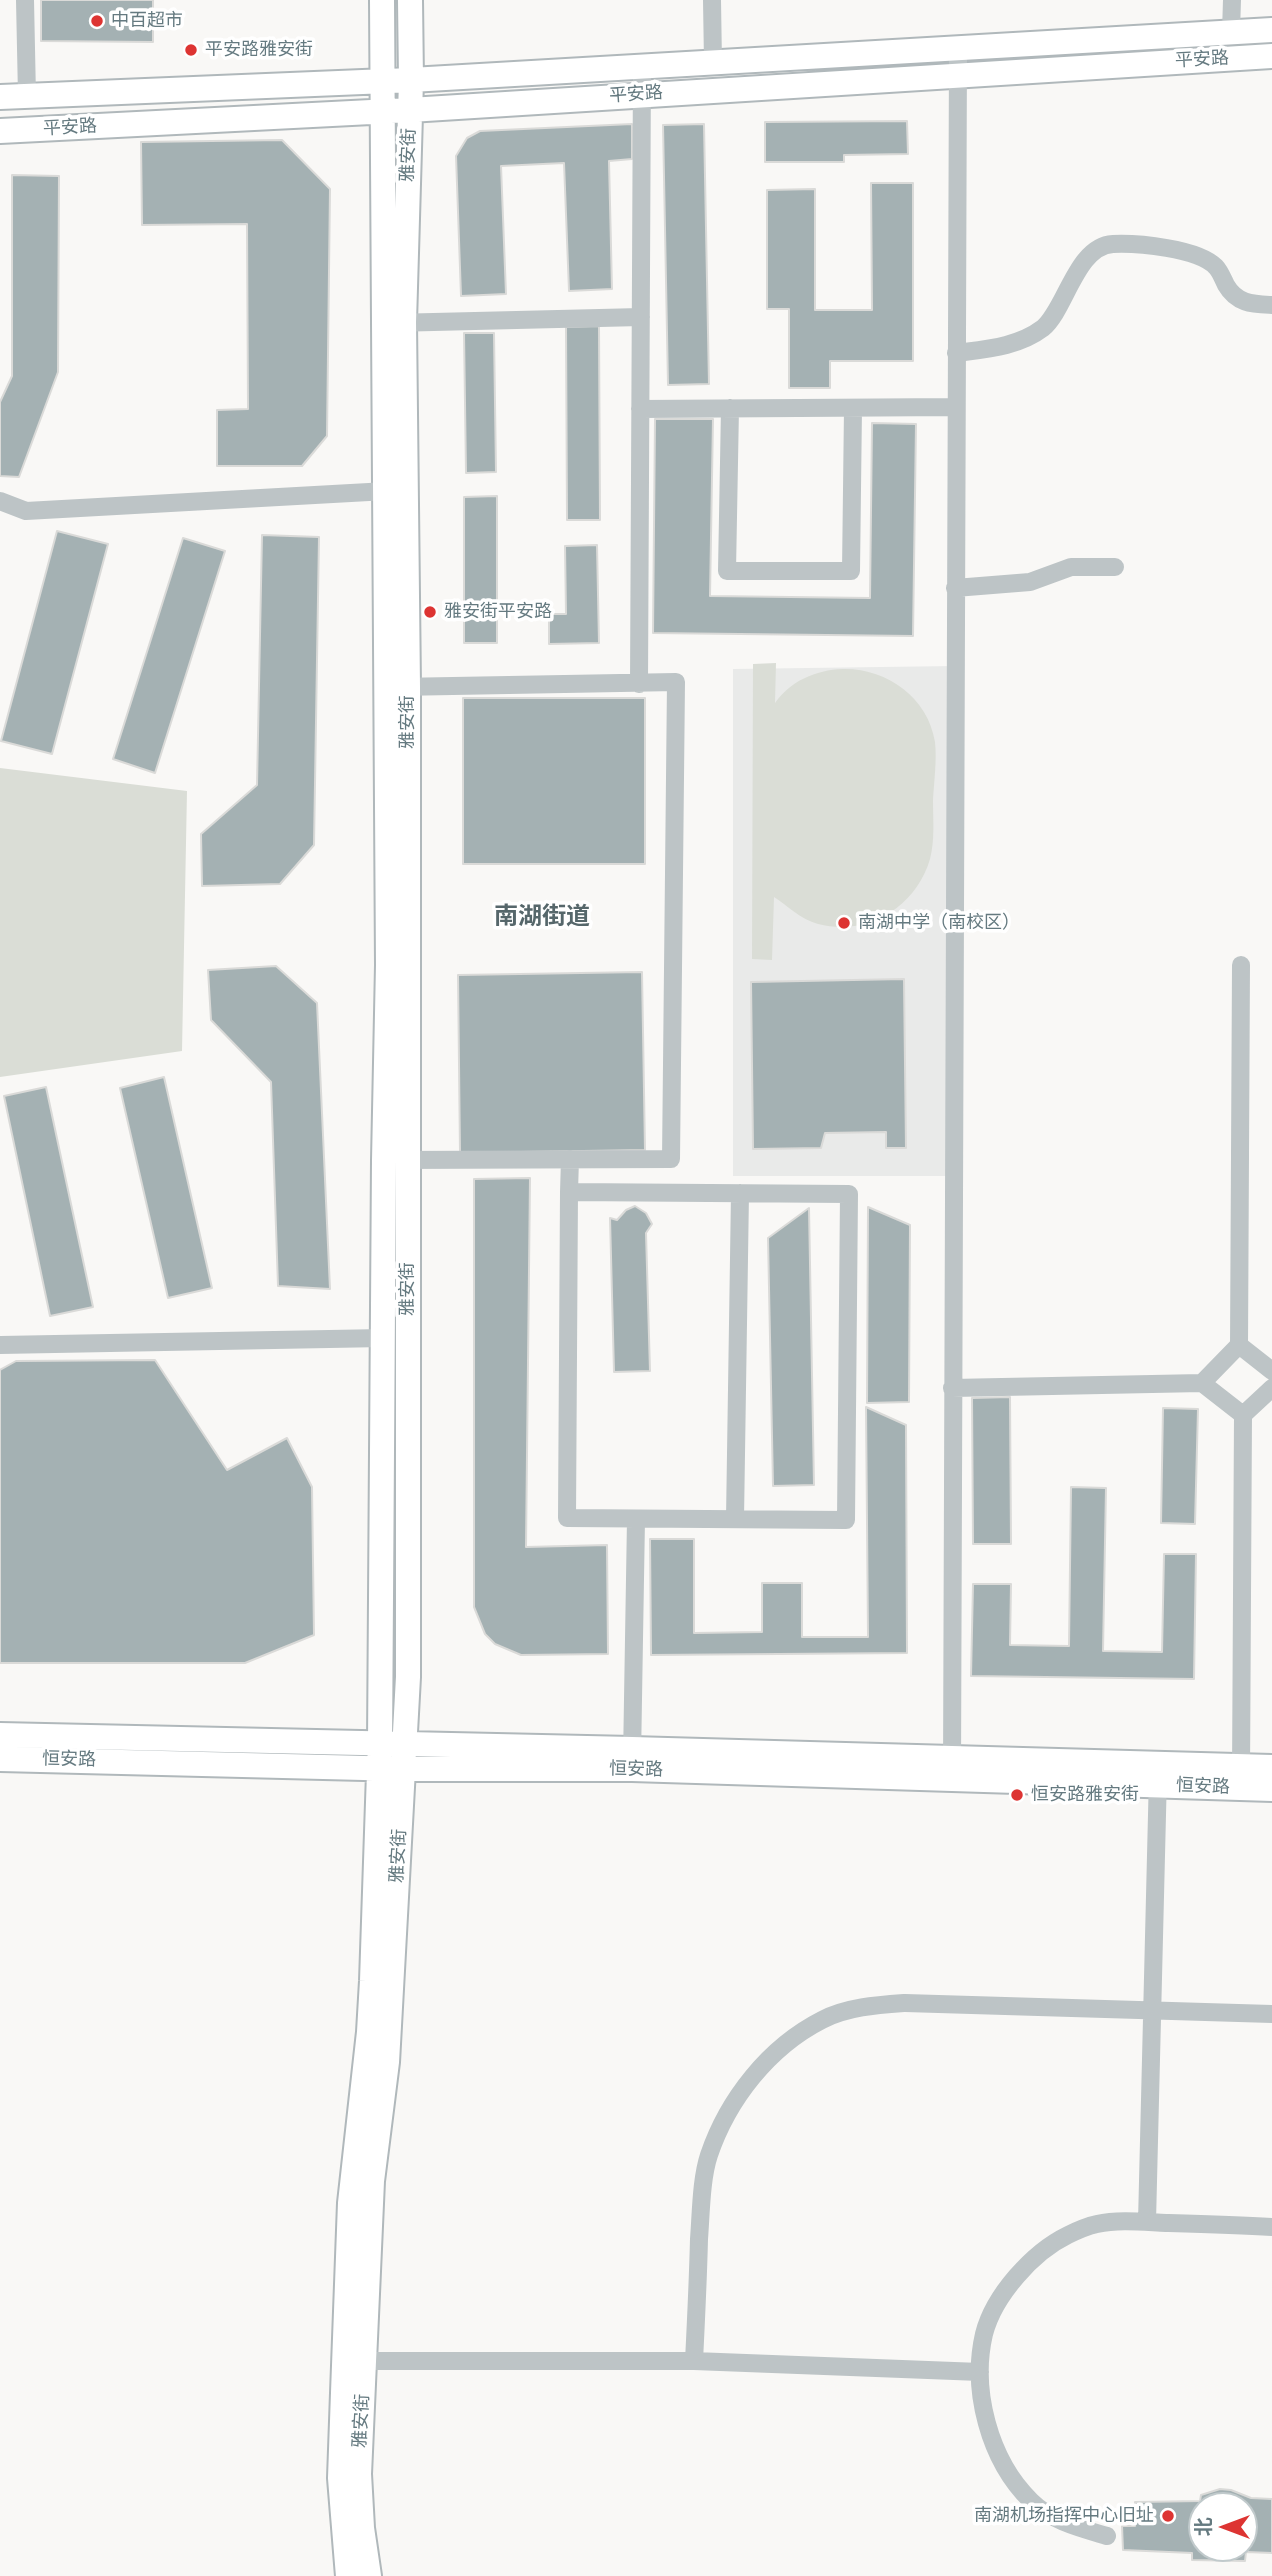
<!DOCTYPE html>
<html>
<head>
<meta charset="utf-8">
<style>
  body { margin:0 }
  #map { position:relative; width:1272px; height:2576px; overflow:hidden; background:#f9f8f6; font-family:"DM Sans","Noto Sans SC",sans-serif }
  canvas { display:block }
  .north { position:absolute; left:1188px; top:2492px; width:70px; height:70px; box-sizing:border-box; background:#fff; border:2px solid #c1cacc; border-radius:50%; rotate:270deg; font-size:19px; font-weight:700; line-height:28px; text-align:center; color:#657a80 }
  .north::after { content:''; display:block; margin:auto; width:24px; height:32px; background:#dd3432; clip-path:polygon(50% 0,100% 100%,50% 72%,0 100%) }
</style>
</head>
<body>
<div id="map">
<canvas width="1272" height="2576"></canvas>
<div class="north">北</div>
</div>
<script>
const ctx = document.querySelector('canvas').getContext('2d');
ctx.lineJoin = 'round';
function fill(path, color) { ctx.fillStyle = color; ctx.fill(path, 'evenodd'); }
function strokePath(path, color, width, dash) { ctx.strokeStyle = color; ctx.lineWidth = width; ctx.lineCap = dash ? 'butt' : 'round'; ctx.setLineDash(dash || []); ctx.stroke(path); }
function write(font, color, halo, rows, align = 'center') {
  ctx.font = font + ' "DM Sans","Noto Sans SC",sans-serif'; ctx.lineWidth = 7; ctx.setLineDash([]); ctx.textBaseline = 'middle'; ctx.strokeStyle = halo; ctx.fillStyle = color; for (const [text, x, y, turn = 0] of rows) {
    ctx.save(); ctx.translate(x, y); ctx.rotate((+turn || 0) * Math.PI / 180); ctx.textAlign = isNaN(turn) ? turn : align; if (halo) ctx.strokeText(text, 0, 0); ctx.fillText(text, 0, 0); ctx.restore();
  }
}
fill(new Path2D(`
  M955,666L953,1176H733V669Z`), '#e9eae9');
fill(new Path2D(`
  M776,663L775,703C791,681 815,670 843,669C886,668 928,697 935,742C937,760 934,782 933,800C933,820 935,840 930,859C916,907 867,937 818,924C800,919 788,906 774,897L772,960L752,959L753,664Z
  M0,768L187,791L182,1051L0,1077Z`), '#daddd6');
const building = new Path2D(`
  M41,0H153V42L41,41Z
  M907,121L908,154L844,155V162H765V122Z
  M632,124V159L609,161L612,289L569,291L564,163L501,166L506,294L461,296L456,156L467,138L480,131Z
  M704,124L709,384L668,385L663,125Z
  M282,140L330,189L327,436L302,466H217V410L248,409L247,224L142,225L141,142Z
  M12,175L59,176L58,372L19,477L0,476V402L12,376Z
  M871,183H913V361H830V388H789V309H767V190L815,189V310H872Z
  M599,326L600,520H567L566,327Z
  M464,333H494L496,472L466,473Z
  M655,419H713L710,596L870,598L872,423L916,424L913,636L653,633Z
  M497,496V643H464V497Z
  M57,531L108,544L52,754L1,741Z
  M262,535L319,537L314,845L280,884L202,886L201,834L257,785Z
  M183,538L225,551L155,773L113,759Z
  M597,545L599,643L549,644V614H566L565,546Z
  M463,698H645V864H463Z
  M276,966L317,1003L330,1289L278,1286L271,1082L211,1020L208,970Z
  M642,972L645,1150L460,1153L458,975Z
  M904,979L906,1148H886V1132L825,1133L821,1148L753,1149L751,982Z
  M164,1077L212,1288L168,1298L120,1088Z
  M46,1087L93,1307L50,1316L4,1096Z
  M530,1178L526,1547L607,1545L608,1654L521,1655L495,1644L485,1634L474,1607V1179Z
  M635,1206L646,1213L652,1224L646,1233L650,1371L614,1372L610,1218L617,1220L626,1210Z
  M868,1207L910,1225L909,1402L867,1403Z
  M809,1208L814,1485L773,1486L768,1238Z
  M155,1360L227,1470L287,1438L312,1487L314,1635L245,1663H0V1370L16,1361Z
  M1010,1397L1011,1544H973L972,1398Z
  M866,1407L906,1425L907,1653L651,1655L650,1539H694V1633L762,1632V1583H802V1637H868Z
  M1163,1408L1198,1409L1195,1524L1161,1523Z
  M1071,1487L1106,1488L1103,1651L1162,1652L1164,1554H1196L1194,1679L971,1676L973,1584H1011L1010,1645L1069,1646Z
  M1220,2489L1231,2490L1251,2498L1272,2499V2553L1246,2552L1245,2561L1192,2560V2553L1123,2550L1122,2526H1135V2502L1200,2501L1201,2495ZM1202,2506H1244V2548H1202Z`);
fill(building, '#a4b1b3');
strokePath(building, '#dadad8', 2);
const secondary = new Path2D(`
  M0,97L411,80L1272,30
  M0,131L410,110L1272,56
  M0,1735L632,1749L1272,1767
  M0,1759L404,1769H632L1272,1789
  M348,2576L340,2478L343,2393L350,2203L369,2032L372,1981L380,1743L384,1160L388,965L382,0
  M369,2576L362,2528L359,2474L372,2181L387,2062L408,1677V687L404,322L411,80L410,0`);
strokePath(secondary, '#b0b8bb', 28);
strokePath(new Path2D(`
  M25,0L27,96
  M712,0L713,62
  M1231,32L1232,0
  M392,323L641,317
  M956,353C986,349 1018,347 1043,328C1066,309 1076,246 1113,244C1137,243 1198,248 1216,267C1220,271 1223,279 1226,285C1237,304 1253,304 1272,305
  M730,408L727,571H851L853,408
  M640,409L956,407
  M0,501L26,511L387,491
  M955,588L1030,582L1071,567H1115
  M639,684L642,66
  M397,687L676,682L671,1159L398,1160
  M569,1192L849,1194L846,1520L567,1518L569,1192L570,1159
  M0,1345L384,1338
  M1239,1345L1272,1371
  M1202,1383L1239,1345L1241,965
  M952,1388L1202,1383L1243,1415
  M735,1519L740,1193
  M632,1759L636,1519
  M952,1769L958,48
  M1241,1775L1243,1415L1272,1388
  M1147,2222L1158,1774
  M355,2361H694L980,2372
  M694,2361C696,2321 698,2280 699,2239C701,2214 701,2179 709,2155C728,2099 769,2047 822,2020C847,2007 877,2005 905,2003L1272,2014
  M1107,2536C1080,2528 1051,2521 1031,2501C989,2460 971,2390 984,2334C994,2295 1033,2252 1068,2235C1076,2231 1088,2226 1097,2224C1119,2219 1144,2222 1166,2223C1201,2224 1237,2225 1272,2227`), '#bdc4c6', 18);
strokePath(secondary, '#fff', 24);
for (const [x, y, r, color] of [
  [97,21,7,"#dd3432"],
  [191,50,7,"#dd3432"],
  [430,612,7,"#dd3432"],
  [844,923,7,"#dd3432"],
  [1017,1795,7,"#dd3432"],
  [1168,2516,7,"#dd3432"]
]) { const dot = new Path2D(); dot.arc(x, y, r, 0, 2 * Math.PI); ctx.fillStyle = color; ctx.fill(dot); strokePath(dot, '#fff', 2.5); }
write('18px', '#657a80', '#fff', [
  ["中百超市",111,21],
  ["平安路雅安街",205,50],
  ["雅安街平安路",444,612],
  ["南湖中学（南校区）",858,923],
  ["恒安路雅安街",1031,1795],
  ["南湖机场指挥中心旧址",1154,2516,"right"]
], 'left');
write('18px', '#657a80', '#fff', [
  ["平安路",1202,60,-3],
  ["平安路",636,95,-4],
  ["平安路",70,128,-3],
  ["雅安街",409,155,-88],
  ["雅安街",408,722,-90],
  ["雅安街",408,1289,-90],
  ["恒安路",69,1760,1],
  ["恒安路",636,1770,1],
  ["恒安路",1203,1787,2],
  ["雅安街",399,1856,-87],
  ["雅安街",362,2421,-87]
]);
write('bold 24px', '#56676b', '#fff', [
  ["南湖街道",542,918]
]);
</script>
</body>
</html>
